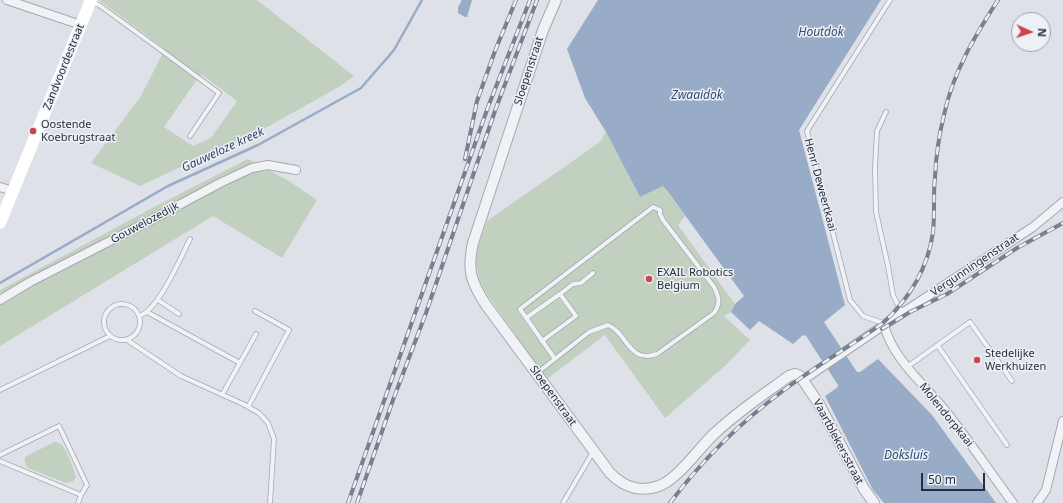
<!DOCTYPE html>
<html>
<head>
<meta charset="utf-8">
<style>
  body { margin:0 }
  #map { position:relative; width:1063px; height:503px; overflow:hidden; background:#dee1e7; font-family:"Noto Sans",sans-serif }
  canvas { display:block }
  .north { position:absolute; left:1011px; top:12px; width:40px; height:40px; box-sizing:border-box; background:#edf0f5; border:1px solid #9ea2ab; border-radius:50%; rotate:93deg; font-size:11px; font-weight:700; line-height:16px; text-align:center; color:#272e3d }
  .north::after { content:''; display:block; margin:auto; width:14px; height:18px; background:#cb444e; clip-path:polygon(50% 0,100% 100%,50% 72%,0 100%) }
  .scale { position:absolute; left:921px; top:473px; width:64px; height:18px; box-sizing:border-box; border:2px solid #272e3d; border-top:0; padding-left:5px; font-size:12px; line-height:14px; white-space:nowrap; color:#272e3d; -webkit-text-stroke:3px #edf0f5; paint-order:stroke }
</style>
</head>
<body>
<div id="map">
<canvas width="1063" height="503"></canvas>
<div class="north">N</div>
<div class="scale">50 m</div>
</div>
<script>
const ctx = document.querySelector('canvas').getContext('2d');
ctx.lineJoin = 'round';
function fill(path, color) { ctx.fillStyle = color; ctx.fill(path, 'evenodd'); }
function strokePath(path, color, width, dash) { ctx.strokeStyle = color; ctx.lineWidth = width; ctx.lineCap = dash ? 'butt' : 'round'; ctx.setLineDash(dash || []); ctx.stroke(path); }
function write(font, color, halo, rows, align = 'center') {
  ctx.font = font + ' "Noto Sans",sans-serif'; ctx.lineWidth = 3; ctx.setLineDash([]); ctx.textBaseline = 'middle'; ctx.strokeStyle = halo; ctx.fillStyle = color; for (const [text, x, y, turn = 0] of rows) {
    ctx.save(); ctx.translate(x, y); ctx.rotate((+turn || 0) * Math.PI / 180); ctx.textAlign = isNaN(turn) ? turn : align; if (halo) ctx.strokeText(text, 0, 0); ctx.fillText(text, 0, 0); ctx.restore();
  }
}
fill(new Path2D(`
  M99,0H257L354,76L342,85L271,125L140,186L91,163L141,96L165,49ZM201,74L237,101L211,138L193,146L164,127Z
  M606,132L640,197L663,186L685,216L678,225L735,304L731,312L724,316L750,340L725,366L665,418L605,335L547,379L486,293L479,279L476,263L478,247L487,221L600,142Z
  M248,159L289,181L317,200L282,258L213,216L0,346V290L154,207Z
  M54,442C57,442 60,443 62,445C67,451 75,471 76,478L72,482L66,483L28,468C25,464 24,461 25,457Z`), '#c2d1bf');
fill(new Path2D(`
  M462,0H472L467,17H465L458,13V7Z
  M598,0H881L799,130L845,305L824,322L857,372H860L878,359L932,415L996,503H884L873,490L825,396L838,387V385L806,336L803,335L793,344L759,321L750,330L731,312L735,304L744,296L668,192L663,186L640,197L606,132L585,98L567,49Z`), '#99acc7');
strokePath(new Path2D(`
  M0,283L168,186L258,145L361,88L394,50L422,0`), '#99acc7', 2.5);
const service = new Path2D(`
  M90,2L99,5L165,53L219,93L190,136
  M886,112L877,131L875,168L876,212L888,266L893,295L902,313
  M560,294L573,284L581,283L593,273
  M158,300L179,314
  M104 322a18 18 0 1 1 36 0a18 18 0 1 1-36 0Z
  M147,312L240,363
  M139,316C158,311 181,257 190,239
  M526,318L560,294L576,316L542,341
  M884,325L883,323L863,316L850,300L807,131L890,0
  M127,340L181,376L243,404L259,413L268,423L274,439L270,503
  M938,346L1007,445
  M907,367L970,322L1012,381
  M537,373L589,332L608,325C628,333 628,364 657,354L714,313C721,303 719,297 714,287L663,220L660,214V210L653,207L520,309L555,359
  M0,390L110,336
  M222,395L256,334
  M248,407L289,330L255,311
  M0,455L59,426L87,485L81,495L0,461
  M78,503L81,495
  M563,503L593,452`);
const minor = new Path2D(`
  M7,0L81,25
  M0,187L13,191
  M0,300L30,282L153,219L220,183L252,168L268,165L296,170
  M884,325C893,359 922,382 944,409C968,439 990,472 1013,503
  M803,380L884,325L1033,227L1063,202
  M1037,503L1046,490L1063,421`);
const tertiary = new Path2D(`
  M556,0L543,30L473,243C467,271 471,282 486,305L610,473C624,487 639,493 659,486C679,478 698,449 714,434C737,412 763,395 789,376L795,374L800,376L819,404L864,489L874,503`);
strokePath(service, '#a3a8b1', 5.5);
strokePath(minor, '#a3a8b1', 10);
strokePath(tertiary, '#a3a8b1', 12);
strokePath(service, '#f0f2f6', 4);
strokePath(minor, '#f0f2f6', 8);
strokePath(tertiary, '#f0f2f6', 10);
strokePath(new Path2D(`
  M0,223L91,0`), '#fff', 12);
const rail = new Path2D(`
  M465,159L477,101L495,51L516,0
  M882,329L910,312L947,294L1017,248L1063,223
  M348,503L488,107L530,0
  M357,503L393,400L426,313L496,108L537,0
  M670,503C702,460 741,422 784,390C816,366 851,346 883,323C909,299 928,268 933,232C935,214 933,196 935,177C936,156 939,135 944,115C953,72 975,36 998,0`);
strokePath(rail, '#787f90', 4);
strokePath(rail, '#edf0f5', 2.5, [8]);
for (const [x, y, r, color] of [
  [33,131,4,"#cb444e"],
  [649,279,4,"#cb444e"],
  [977,360,4,"#cb444e"]
]) { const dot = new Path2D(); dot.arc(x, y, r, 0, 2 * Math.PI); ctx.fillStyle = color; ctx.fill(dot); strokePath(dot, '#edf0f5', 1.5); }
write('11px', '#272e3d', '#edf0f5', [
  ["Zandvoordestraat",64,67,-68],
  ["Sloepenstraat",529,71,-72],
  ["Henri Deweertkaai",820,185,75],
  ["Gouwelozedijk",145,223,-28],
  ["Vergunningenstraat",975,265,-34],
  ["Sloepenstraat",553,396,54],
  ["Molendorpkaai",946,415,51],
  ["Vaartblekersstraat",838,442,62]
]);
write('11px', '#272e3d', '#edf0f5', [
  ["Oostende",41,125],
  ["Koebrugstraat",41,138],
  ["EXAIL Robotics",657,273],
  ["Belgium",657,286],
  ["Stedelijke",985,354],
  ["Werkhuizen",985,367]
], 'left');
write('italic 12px', '#334970', '#edf0f5', [
  ["Houtdok",821,33],
  ["Zwaaidok",697,96],
  ["Gauweloze kreek",223,150,-25],
  ["Doksluis",906,456]
]);
</script>
</body>
</html>
